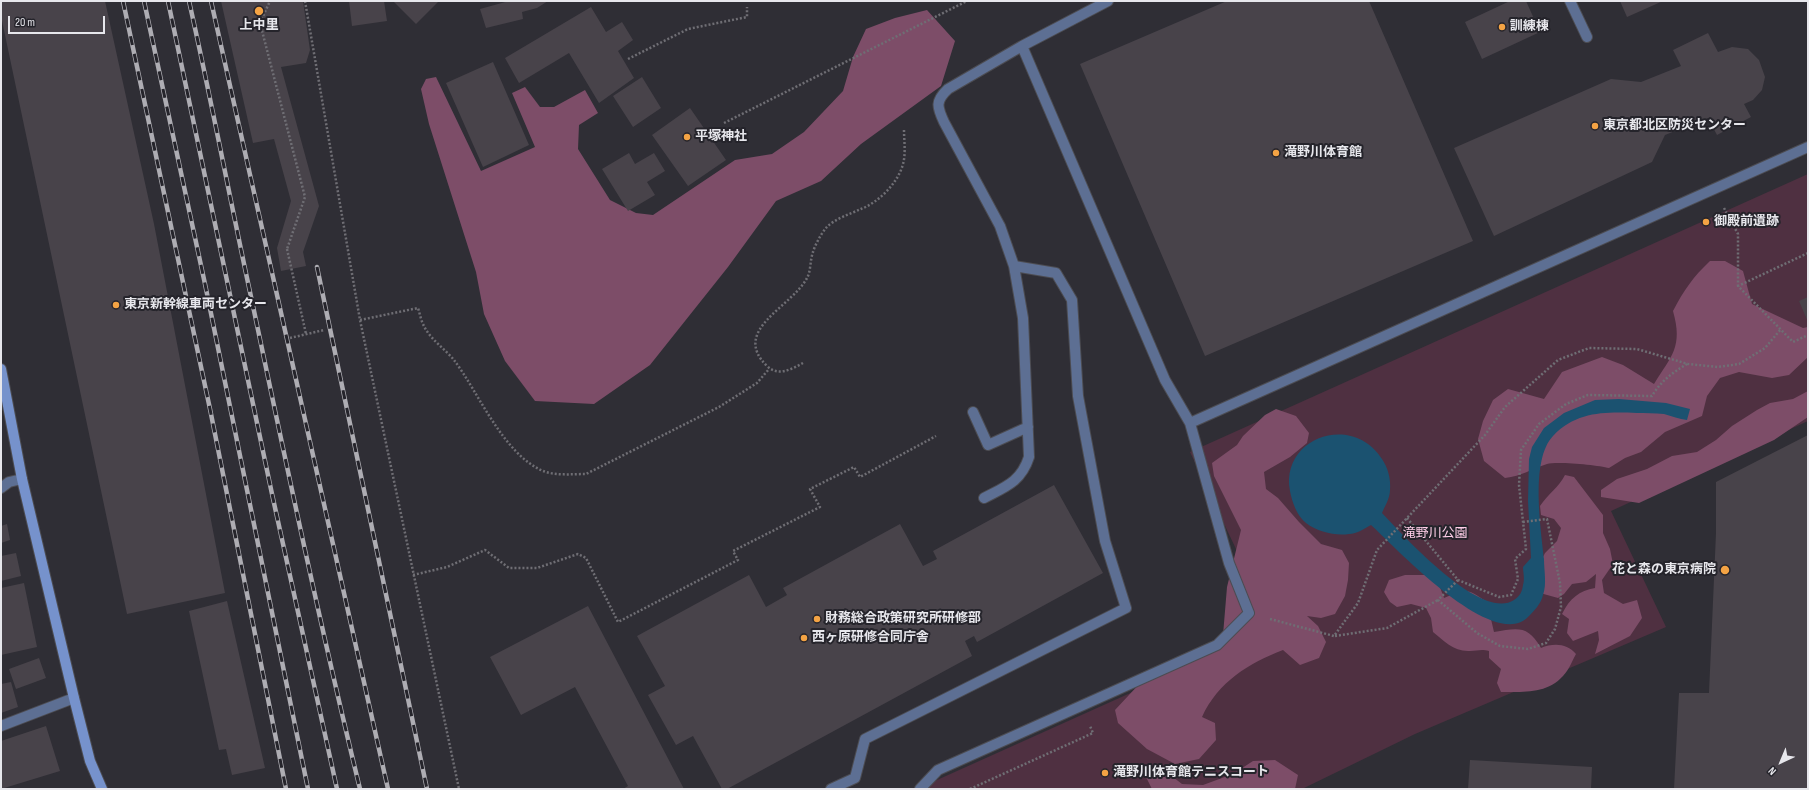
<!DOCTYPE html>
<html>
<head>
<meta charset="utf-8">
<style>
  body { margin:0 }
  #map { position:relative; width:1809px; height:790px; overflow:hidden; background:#2f2e35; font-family:"Sofia Sans Condensed",sans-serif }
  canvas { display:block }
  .frame { position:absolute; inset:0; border:2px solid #e7e7ec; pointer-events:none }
  .north { position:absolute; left:1761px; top:742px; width:40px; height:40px; -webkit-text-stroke:3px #25242b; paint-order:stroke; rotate:224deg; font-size:11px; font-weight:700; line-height:16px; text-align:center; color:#e7e7ec }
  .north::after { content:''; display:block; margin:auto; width:14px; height:18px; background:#e7e7ec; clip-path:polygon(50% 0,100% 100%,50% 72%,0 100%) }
  .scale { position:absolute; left:8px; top:16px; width:97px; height:18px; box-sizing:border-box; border:2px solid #e7e7ec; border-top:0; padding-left:5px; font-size:12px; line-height:14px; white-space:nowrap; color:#e7e7ec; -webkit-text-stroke:3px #25242b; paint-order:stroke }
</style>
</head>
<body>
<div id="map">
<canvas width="1809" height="790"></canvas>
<div class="frame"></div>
<div class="north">N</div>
<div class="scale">20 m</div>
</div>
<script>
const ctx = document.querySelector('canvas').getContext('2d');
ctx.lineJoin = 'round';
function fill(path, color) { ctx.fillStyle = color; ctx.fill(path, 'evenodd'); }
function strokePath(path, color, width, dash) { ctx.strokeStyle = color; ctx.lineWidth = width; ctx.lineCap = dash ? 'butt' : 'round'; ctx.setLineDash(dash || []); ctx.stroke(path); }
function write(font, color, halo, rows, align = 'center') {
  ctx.font = font + ' "Sofia Sans Condensed","Noto Sans JP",sans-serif'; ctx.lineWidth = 4; ctx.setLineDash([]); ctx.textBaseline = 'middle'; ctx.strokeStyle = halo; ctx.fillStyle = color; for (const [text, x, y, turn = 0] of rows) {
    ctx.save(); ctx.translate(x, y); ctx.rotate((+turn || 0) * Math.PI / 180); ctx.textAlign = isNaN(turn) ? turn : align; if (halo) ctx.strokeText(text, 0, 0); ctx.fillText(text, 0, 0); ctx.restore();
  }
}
fill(new Path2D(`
  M1808,174V421L1611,511L1666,627L1415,734L1302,789H917L1226,650L1237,609L1236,549L1190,452Z`), '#4f3041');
fill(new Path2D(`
  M927,10L955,41L941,86L861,144L821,181L776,201L728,267L650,365L594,404L535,401L505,361L484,314L476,272L429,124L421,89L426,79L436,77L481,171L535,147L512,93L525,87L540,107H554L585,90L598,113L579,125L578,149L610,200L636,213L653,215L735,160L772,154L804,132L843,91L853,57L866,29L895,18Z
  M1710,261H1725L1743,271L1752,304L1803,328L1808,327V357L1789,375L1772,378L1739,372L1720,378L1707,396L1702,416L1665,432L1641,452L1625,458L1609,468C1598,465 1556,461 1547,464C1531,469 1522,476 1505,478L1484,461L1478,439L1483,421L1493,400L1508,389L1544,399L1562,372L1602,357L1623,365L1654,384C1672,355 1683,347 1673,311C1684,290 1693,277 1710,261Z
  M1808,391V417L1774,440L1639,503L1601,497V490L1617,479L1647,469L1672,456L1697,452L1716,440L1732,426L1757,410L1770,403L1793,399Z
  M1276,409L1296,416L1309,433L1307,443L1290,457L1264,472L1266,489L1278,498L1299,522L1321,544L1342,550L1349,563L1348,580L1345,596L1335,614L1321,618L1307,616L1318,626L1326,642L1319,658L1300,665L1283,650C1249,663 1218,682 1202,717L1215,723L1216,740L1199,759L1175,764L1147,749L1118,723L1115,710L1142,681L1186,659L1223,635L1227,587L1241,530L1214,476L1212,463L1237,445L1243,436L1265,415Z
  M1565,475L1574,477L1603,515V533L1610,549L1613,564L1602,580L1604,593L1623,604L1637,600L1642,618L1630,636L1595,654L1599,640L1598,631L1573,641L1567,633L1569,619L1562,614C1570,598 1579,591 1595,588L1596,574L1586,582L1572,584L1564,594L1558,598L1540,593L1533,577L1545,553L1557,541L1561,528L1554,519L1541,515L1540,506C1548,494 1559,487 1565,475Z
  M1405,575H1430L1438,582L1444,598C1466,588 1467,588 1487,602L1494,632C1518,628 1528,625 1541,648C1553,643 1567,643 1576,654C1572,661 1569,670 1563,676C1547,694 1523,692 1501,692L1497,683L1501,669L1489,658V651C1481,649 1477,651 1470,651C1454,652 1444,641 1433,632L1431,618L1426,608L1411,604L1397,607L1390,602L1384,592L1389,580Z
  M1275,760L1298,775L1295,789H1152L1146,777L1169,774L1182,784L1203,785L1233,774L1253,761Z`), '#7d4d68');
fill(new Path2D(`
  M1619,399L1666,403L1690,409L1687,420C1679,419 1672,416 1664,414C1655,413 1645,413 1637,413C1605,412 1577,411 1553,436C1530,460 1541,528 1544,559C1544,571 1547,584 1543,595C1541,604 1534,611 1528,617C1493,652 1396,548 1371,525C1365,528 1357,534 1349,534C1335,536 1318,532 1306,523C1297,516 1292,502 1290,491C1280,438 1352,412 1382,459C1388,468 1391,479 1390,490C1390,498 1385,506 1382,513C1403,535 1481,622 1514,600C1520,596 1522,592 1523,585C1525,579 1523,572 1523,567L1531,558L1528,501L1529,459L1532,447L1544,428L1564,413L1595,400Z`), '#1b5270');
fill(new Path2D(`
  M1,1H105L154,224L225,593L127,614L1,16Z
  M221,1H303L310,50L306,63L281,67L319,206L303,252L306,266L281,271L277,248L291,201L274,139L253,143Z
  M349,1H384L387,21L352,26Z
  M393,1H436L438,2L416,24Z
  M509,1H548L537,8L522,12L523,19L486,28L480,9Z
  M1227,1H1369L1473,241L1205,356L1080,64Z
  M1510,1H1526L1540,32L1482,59L1465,22Z
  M1620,1H1663L1627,17Z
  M591,7L606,32L622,22L633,40L618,51L634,78L599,103L569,53L519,83L505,58Z
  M1708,33L1718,52L1732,47L1748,49L1759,60L1765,77L1762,90L1753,100L1744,104L1751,117L1717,135L1708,118L1665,135L1652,162L1494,236L1454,148L1611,79L1641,82L1681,66L1673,50Z
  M493,62L529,145L483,167L446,83Z
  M642,77L661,108L633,127L613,96Z
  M690,108L726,160L688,186L652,135Z
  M629,153L635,164L654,153L665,171L647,182L655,195L628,211L602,169Z
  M1808,297V322L1799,301Z
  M1808,435V789H1674L1679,693H1709L1716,533V482Z
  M1054,485L1103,573L977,642L974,636L965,641L972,656L727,789H722L693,736L676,745L648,695L665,686L637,636L749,575L766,607L787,595L783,588L900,524L923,566L937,559L933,551Z
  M7,524L10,540L1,543V526Z
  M16,553L21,576L1,581V556Z
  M24,583L37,647L1,655V588Z
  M227,601L265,768L232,775L226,749L219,750L189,611Z
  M588,606L684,789H623L628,786L575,687L521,715L490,657Z
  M39,658L46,678L16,689L9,669Z
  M11,682L18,707L1,713V684Z
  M46,726L60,771L1,789V741Z
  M1470,760L1592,767L1591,789H1468Z`), '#48434a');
const lane = new Path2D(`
  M1570,1L1587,37
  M1022,46L1165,380L1190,423
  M973,412L988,445L1028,427
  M1,488L9,482L22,479
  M984,498C1005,487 1021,482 1029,457L1023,318L1014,266L1000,226L944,122C937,107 935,101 948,89L1022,46L1108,1
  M1,726L74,698
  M831,789L855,778L865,739L1126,608L1105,541L1078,396L1072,300L1056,273L1014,266
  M920,789L938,770L1217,645L1249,613L1229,563L1190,423L1808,147`);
const secondary = new Path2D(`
  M1,369L22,479L74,698L90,761L102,789`);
strokePath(lane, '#4c4c52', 12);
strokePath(secondary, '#4c4c52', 12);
strokePath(new Path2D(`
  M305,1L360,320L459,789
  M260,23L270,1
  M628,59L688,29L747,17V7
  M724,123L967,1
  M1724,208L1738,234V286
  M287,249L306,334
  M1808,253L1738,286L1793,342L1808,335
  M360,320L418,308C420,314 421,321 424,326C430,339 445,349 454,360C479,393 503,454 543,471C556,476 573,474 586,474L719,407L757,383L769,369
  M290,338L324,330
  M803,363C792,369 778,377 767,366C730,330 792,307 807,278C811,271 810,260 813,252C815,245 821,234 826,228C834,219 850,214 861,209C879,202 898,183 903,164C906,154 904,140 904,130
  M1407,518L1458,580L1499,597L1511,595L1518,579L1515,559L1526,549L1519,485L1521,450L1539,424L1566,404L1588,395L1652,396C1661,381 1672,373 1687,364
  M413,575L447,567L485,550L509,568H537L578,554L586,558L618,622L738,560L733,551L820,507L810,489L854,467L860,477L936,436
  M1458,580L1438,600L1477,633L1500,646L1528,649L1546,643L1555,629L1561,607L1560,583L1547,519L1522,522
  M1270,619L1334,636L1358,603L1377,550L1485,435L1505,407L1558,360L1589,348L1637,349L1688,364L1718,367L1739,364L1765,348L1781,329
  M1335,636L1387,628L1438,600
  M970,789L1093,733L1090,726`), '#6f6e74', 2.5, [2, 2]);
strokePath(lane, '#5d6f93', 10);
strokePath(secondary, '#7692cc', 10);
const rail = new Path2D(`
  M123,1L210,409L286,789
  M144,1L205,284L308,789
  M168,1L272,494L337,789
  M189,1C212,103 231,205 253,306C287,468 321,629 360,789
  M211,1L388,789
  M317,267L427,789`);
strokePath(rail, '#aeadb3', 4.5);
strokePath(rail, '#25242b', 3, [9]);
strokePath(new Path2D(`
  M260,23L305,197L287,249`), '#6f6e74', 2.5, [2, 2]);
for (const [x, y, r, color] of [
  [259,11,5,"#f4a344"],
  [1502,27,4,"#f4a344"],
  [1595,126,4,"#f4a344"],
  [687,137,4,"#f4a344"],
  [1276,153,4,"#f4a344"],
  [1706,222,4,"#f4a344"],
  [116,305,4,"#f4a344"],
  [1725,570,5,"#f4a344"],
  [817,619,4,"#f4a344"],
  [804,638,4,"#f4a344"],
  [1105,773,4,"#f4a344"]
]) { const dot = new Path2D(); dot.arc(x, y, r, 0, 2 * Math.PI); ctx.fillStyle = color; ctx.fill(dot); strokePath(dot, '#25242b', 1.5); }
write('bold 13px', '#e7e7ec', '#25242b', [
  ["上中里",259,26,"center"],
  ["訓練棟",1510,27],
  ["東京都北区防災センター",1603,126],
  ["平塚神社",695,137],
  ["滝野川体育館",1284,153],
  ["御殿前遺跡",1714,222],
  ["東京新幹線車両センター",124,305],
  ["花と森の東京病院",1716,570,"right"],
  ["財務総合政策研究所研修部",825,619],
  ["西ヶ原研修合同庁舎",812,638],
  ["滝野川体育館テニスコート",1113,773]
], 'left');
write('13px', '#ffcee8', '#25242b', [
  ["滝野川公園",1435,534]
]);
</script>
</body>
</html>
